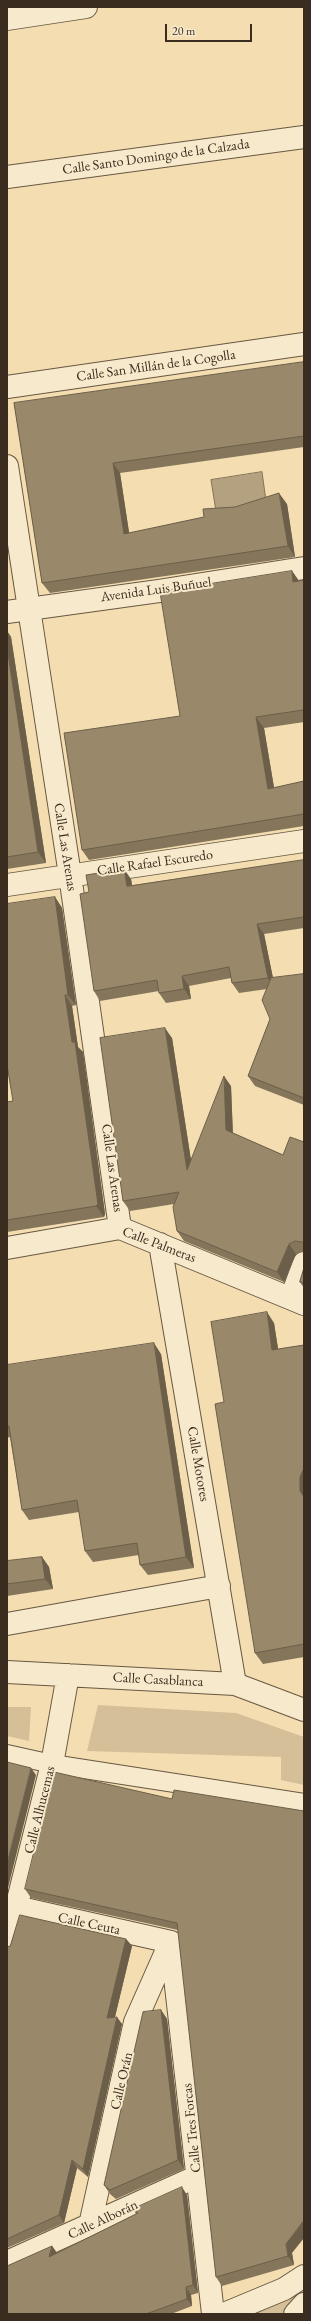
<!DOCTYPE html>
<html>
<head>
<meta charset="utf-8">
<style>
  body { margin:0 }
  #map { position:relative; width:311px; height:2321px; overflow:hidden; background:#f3ddb1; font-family:"EB Garamond",serif }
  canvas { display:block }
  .frame { position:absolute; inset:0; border:8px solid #3a2c1e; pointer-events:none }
  .scale { position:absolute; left:165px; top:24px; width:87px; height:18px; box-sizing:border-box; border:2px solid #3a2c1e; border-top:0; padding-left:5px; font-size:12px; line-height:14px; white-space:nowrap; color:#3a2c1e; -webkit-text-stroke:3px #f7e9cc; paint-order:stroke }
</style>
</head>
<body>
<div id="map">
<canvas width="311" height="2321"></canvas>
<div class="frame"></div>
<div class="scale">20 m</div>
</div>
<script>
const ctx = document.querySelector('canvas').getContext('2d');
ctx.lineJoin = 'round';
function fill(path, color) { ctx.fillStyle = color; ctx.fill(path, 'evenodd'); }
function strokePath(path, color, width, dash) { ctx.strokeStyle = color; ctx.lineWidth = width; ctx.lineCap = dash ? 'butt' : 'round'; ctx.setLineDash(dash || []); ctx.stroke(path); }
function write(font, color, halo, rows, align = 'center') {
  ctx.font = font + ' "EB Garamond",serif'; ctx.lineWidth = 4; ctx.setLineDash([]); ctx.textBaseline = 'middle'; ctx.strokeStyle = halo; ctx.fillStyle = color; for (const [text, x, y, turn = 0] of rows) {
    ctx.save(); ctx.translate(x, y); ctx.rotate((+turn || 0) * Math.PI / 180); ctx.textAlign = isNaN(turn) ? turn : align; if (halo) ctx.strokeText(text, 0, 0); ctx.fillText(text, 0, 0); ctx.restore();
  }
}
fill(new Path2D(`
  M98,1705L236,1713L304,1737V1785L281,1780V1757L87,1751Z
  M7,1707H31L29,1741L7,1736Z
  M304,2285V2296L288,2314H247Z`), '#d4bf98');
const water = new Path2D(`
  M262,472L266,501L246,507L216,511L211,480Z`);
fill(water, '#b4a17f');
strokePath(water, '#837258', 1);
const pedestrian = new Path2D(`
  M7,1754L52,1764L304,1803`);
const minor = new Path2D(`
  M7,19L86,7
  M7,177L304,137
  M7,387L304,344
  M7,466L70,875L120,1228
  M7,612L159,591L304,568
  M7,885L304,841
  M160,1244L235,1684
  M7,1248L120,1228L304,1304
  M291,1298L304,1263
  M7,1624L219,1586
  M7,1672L235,1684L304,1710
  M7,1905L171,1942
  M171,1942L213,2314
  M7,1944L52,1764L68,1675
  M90,2225L135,2022L170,1943
  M7,2262L198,2176`);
const tertiary = new Path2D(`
  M224,2314L284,2289L304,2276
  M295,2314L304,2304`);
strokePath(pedestrian, '#685843', 20);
strokePath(minor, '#685843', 24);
strokePath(tertiary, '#685843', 24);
strokePath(pedestrian, '#f7e9cc', 18);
strokePath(minor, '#f7e9cc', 22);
strokePath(tertiary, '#f7e9cc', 22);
fill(new Path2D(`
  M304,362V447L120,473L129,533L204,517L235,507L287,504L295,557L50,593L42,583L14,403Z
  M292,571L299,581L304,580V722L264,728L274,788L304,781V826L89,860L82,850L180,716Z
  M7,631L11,637L46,863L7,869Z
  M304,860V928L264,934L273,978L304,974V1105L255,1086L248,1076L270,1019L267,989L239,993L232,983L231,978L189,986L191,999L166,1003L159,993V991L100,1001L94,991L89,892L131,879L132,886Z
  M55,897L62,908L76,1005L72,1006L78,1047L83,1052L105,1214L104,1217L7,1232V1102L13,1101Z
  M172,1038L191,1160L231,1086L233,1133L283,1155L304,1142V1251H302L296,1254L284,1282L184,1241L177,1231L174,1204L130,1211L123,1201Z
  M304,1268V1288L300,1282Z
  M274,1323L278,1349L304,1345V1657L263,1664L255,1653L224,1402Z
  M161,1354L194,1568L148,1575L140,1565L139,1555L93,1562L85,1551L79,1512L29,1520L22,1510L10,1437L7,1438V1365Z
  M42,1557L49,1567L53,1589L7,1596V1561Z
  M172,1799L292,2253L294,2265L222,2286L216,2277L178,1930L31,1898L25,1889Z
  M126,1939L132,1946L115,2017L122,2024L88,2177L77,2168L64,2223L7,2248V1947Z
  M161,2010L167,2019L184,2169L116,2199L110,2194L104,2185Z
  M187,2195L198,2293L191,2295L192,2306L171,2314H7L52,2246L57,2253L136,2214L133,2209Z`), '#84755b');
fill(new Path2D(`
  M113,463L120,473L131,545L124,534Z
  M279,493L287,504L295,557L288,546Z
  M292,571L299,581L293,582Z
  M7,631L11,637L46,863L38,852L7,647Z
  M256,717L264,728L276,799L268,789Z
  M124,869L131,879L134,896L127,886Z
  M55,897L62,908L76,1005L68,995Z
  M257,924L264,934L275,988L268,978Z
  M182,976L189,986L191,999L184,989Z
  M65,995L72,1006L78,1047L83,1052L105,1214L104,1217L96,1206Z
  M165,1028L172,1038L194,1180L187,1170Z
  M224,1076L231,1086L233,1140L226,1130Z
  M289,1244L296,1254L284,1282L277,1272Z
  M267,1312L274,1323L280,1361L272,1350Z
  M154,1343L161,1354L194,1568L186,1557Z
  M304,1468V1497L300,1491V1477Z
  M42,1557L49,1567L53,1589L45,1579Z
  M31,1768L36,1775L7,1892V1864Z
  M126,1939L132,1946L113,2025L107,2018Z
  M161,2010L167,2019L184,2169L178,2160Z
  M117,2017L122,2024L88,2177L83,2169Z
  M72,2160L77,2168L64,2223L59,2215Z
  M182,2187L187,2195L198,2293L193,2285Z
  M304,2220V2238L292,2253L294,2265L288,2256L286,2244Z
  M52,2246L57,2253L49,2257Z
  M186,2287L191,2295L192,2306L187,2299Z`), '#6c5f4a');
const building = new Path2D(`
  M304,362V436L113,463L124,534L204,517L203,509L235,507L279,493L288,546L42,583L14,403Z
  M292,571L293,582L304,580V718L303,710L256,717L268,789L304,781V814L82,850L64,733L180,716L160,592Z
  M7,647L38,852L7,857Z
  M304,860V917L257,924L268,978L232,983L229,967L182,976L184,989L159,993L157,980L94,991L80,894L89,892L86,875L124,869L127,886Z
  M55,897L68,995H65L72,1042H75L98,1204L96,1206L7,1220V1102L13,1101L7,1065V904Z
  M304,974V1098L248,1076L270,1019L262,1000L271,978Z
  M165,1028L187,1170L224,1076L226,1130L283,1155L290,1137L304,1142V1243L302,1242L295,1241L289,1244L277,1272L177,1231L173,1207L179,1192L123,1201L100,1038Z
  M304,1268V1283L300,1282Z
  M267,1312L272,1350L304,1345V1468L300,1477V1491L304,1497V1644L255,1653L215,1404L224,1402L211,1322Z
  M154,1343L186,1557L140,1565L137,1543L85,1551L77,1500L22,1510L9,1426H7V1365Z
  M42,1557L45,1579L7,1584V1561Z
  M7,1762L31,1768L7,1864Z
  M54,1772L172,1799L174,1790L304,1811V2220L286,2244L288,2256L216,2277L177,1923L25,1889Z
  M20,1915L126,1939L107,2018L117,2017L83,2169L72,2160L59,2215L7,2239V1947L10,1946Z
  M161,2010L178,2160L110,2190L104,2185L143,2012Z
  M182,2187L193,2285L186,2287L187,2299L146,2314H7V2266L52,2246L49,2257L138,2213L133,2209Z`);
fill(building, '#9a886a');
strokePath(building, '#6c5f4a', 1);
write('14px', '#3a2c1e', '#f7e9cc', [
  ["Calle Santo Domingo de la Calzada",156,157,-8],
  ["Calle San Millán de la Cogolla",156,366,-8],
  ["Avenida Luis Buñuel",156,590,-8],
  ["Calle Las Arenas",65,847,81],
  ["Calle Rafael Escuredo",155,863,-8],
  ["Calle Las Arenas",112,1168,82],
  ["Calle Palmeras",159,1245,21],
  ["Calle Motores",198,1464,80],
  ["Calle Casablanca",158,1680,3],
  ["Calle Alhucemas",40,1810,-76],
  ["Calle Ceuta",89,1924,12],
  ["Calle Orán",122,2081,-77],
  ["Calle Tres Forcas",192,2128,-96],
  ["Calle Alborán",103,2220,-25]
]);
</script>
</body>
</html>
